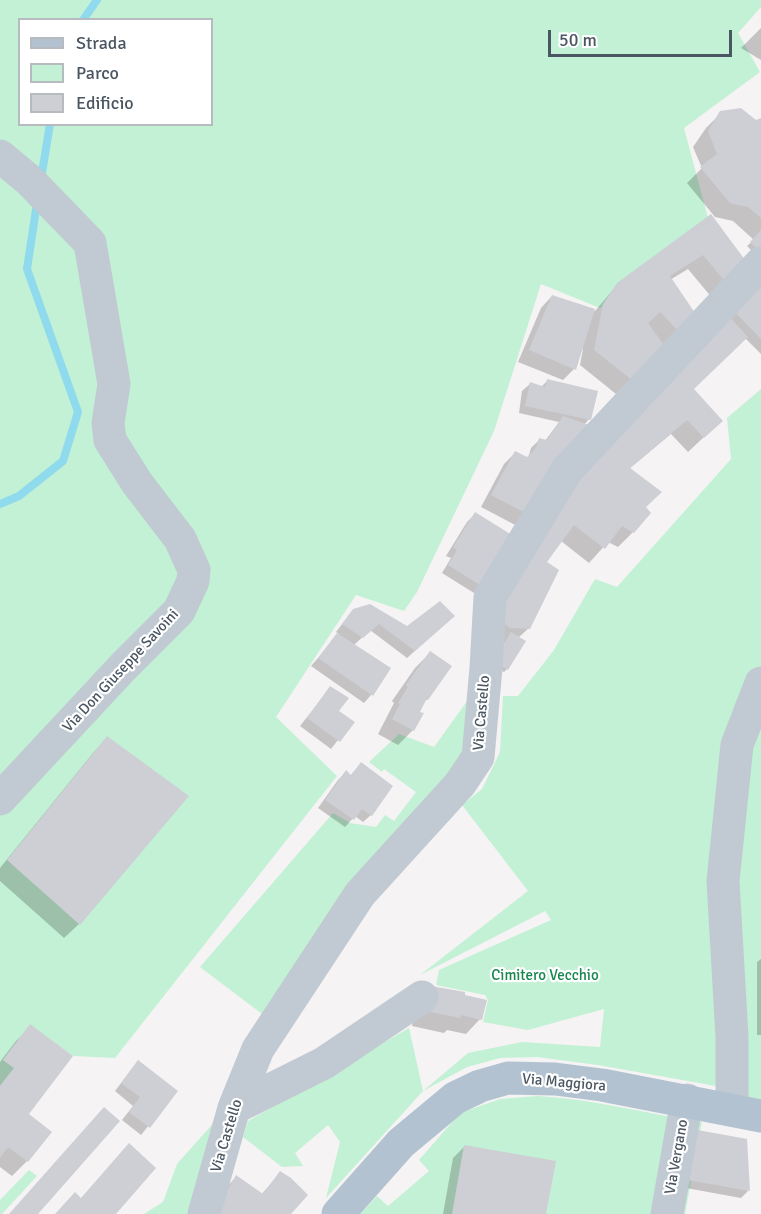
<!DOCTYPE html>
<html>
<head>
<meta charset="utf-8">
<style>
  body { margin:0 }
  #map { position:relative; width:761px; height:1214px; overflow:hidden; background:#f5f3f3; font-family:Signika,sans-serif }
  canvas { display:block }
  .legend { position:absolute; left:18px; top:18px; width:195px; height:108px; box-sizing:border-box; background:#fff; border:2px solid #b7bbc0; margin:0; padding:8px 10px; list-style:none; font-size:18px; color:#4a5661 }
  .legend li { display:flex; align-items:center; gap:12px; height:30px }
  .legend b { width:30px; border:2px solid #b7bbc0 }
  .scale { position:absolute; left:548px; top:30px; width:184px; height:27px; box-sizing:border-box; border:3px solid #4a5661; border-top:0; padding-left:8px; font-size:18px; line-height:21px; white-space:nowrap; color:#4a5661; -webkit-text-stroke:4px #fff; paint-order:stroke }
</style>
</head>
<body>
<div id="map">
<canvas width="761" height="1214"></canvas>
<ul class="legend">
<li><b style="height:8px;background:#b3c2d1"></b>Strada</li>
<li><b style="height:16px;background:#c3f1d5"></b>Parco</li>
<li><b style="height:16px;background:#cdcfd5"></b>Edificio</li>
</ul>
<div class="scale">50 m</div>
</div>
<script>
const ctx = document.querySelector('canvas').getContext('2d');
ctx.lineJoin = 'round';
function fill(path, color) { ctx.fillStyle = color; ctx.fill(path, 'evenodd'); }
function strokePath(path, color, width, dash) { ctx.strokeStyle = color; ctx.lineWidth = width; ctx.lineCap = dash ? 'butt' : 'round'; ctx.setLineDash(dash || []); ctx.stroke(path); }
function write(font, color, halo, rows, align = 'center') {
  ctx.font = font + ' Signika,sans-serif'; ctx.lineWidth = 4.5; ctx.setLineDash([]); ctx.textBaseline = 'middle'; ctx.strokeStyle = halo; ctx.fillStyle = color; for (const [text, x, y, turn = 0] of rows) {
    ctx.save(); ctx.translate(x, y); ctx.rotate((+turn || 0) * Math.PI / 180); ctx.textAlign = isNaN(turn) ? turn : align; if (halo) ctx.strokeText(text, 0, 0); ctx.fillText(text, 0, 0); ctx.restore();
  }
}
fill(new Path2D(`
  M0,0H761V7L738,33L760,72L684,128L709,222L634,277L600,308L541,284L494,431L417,592L404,611L356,595L276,717L337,776L115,1058L73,1056L30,1025L3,1060L14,1068L0,1086ZM20,20H212V124H20Z
  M761,389V1103L727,1088L598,1065L537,1057L500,1058L467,1067L423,1091L326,1198L340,1142L328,1125L295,1153L303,1166L282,1167L243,1137L248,1121L409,1028L423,1091L468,1053L522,1042L600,1047L604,1009L528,1030L483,1022L488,1000L485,995L436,985L439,970L551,920L545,911L420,975L528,891L462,805L482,789L500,752L503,696H518L554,650L595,579L617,587L731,459L727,418Z
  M483,679L478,748L270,1020L200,967L333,813L350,823L376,827L385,815L394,821L416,792L384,769L382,772L369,762L399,734L434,747Z
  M538,1096C594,1099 647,1114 702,1122L685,1214H360L377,1196L388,1206L429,1171L419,1160L460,1113L500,1099Z
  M225,1110L199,1214H144L163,1202L177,1164Z
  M29,1170L37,1176L2,1214H0V1200Z`), '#c3f1d5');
fill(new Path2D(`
  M761,28V60L741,48Z
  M721,113L756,122L761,119V254L758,257L747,246L754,240L733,221L715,217L687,183L702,168L693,147L706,128Z
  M711,216L749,268L713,299L688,269L670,280L697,319L621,398L580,365L583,349L581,348L574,369L563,380L518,362L541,308L552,296L595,311L618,284Z
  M761,272V354L745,338L693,389L721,421L688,452L671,434L629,469L645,507L633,532L618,547L608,542L589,563L561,541L545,562L529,628L518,638L507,669L504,672L491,665L505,643H495L483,635Z
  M547,381L589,419L584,425L519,527L481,507L504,464L515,453L528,458L531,448L539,440L545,441L559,422L519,413L522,391L530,384L541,387Z
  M475,514L482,586L474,593L442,573L451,558L446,556L467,522Z
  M353,610L408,628L446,623L407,658L370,630L353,646L389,669L371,695L364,703L311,666L339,634L336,632Z
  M430,653L427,699L422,704L413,730L398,745L378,734L394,703L392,701L415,668Z
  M330,688L337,711L352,722L331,749L300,726Z
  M107,738L79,924L64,938L0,881V868L93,753Z
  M361,764L371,815L363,822L355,816L345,827L318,808L338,780L346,772L350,776Z
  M761,959V1035H757V962Z
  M417,1002L480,1019L466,1034L447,1030L444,1033L412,1026Z
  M31,1026L27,1114L49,1132L27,1161L12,1176L0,1167V1062L16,1041Z
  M131,1070L176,1092L141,1135L122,1120L133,1106L115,1091Z
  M685,1138L748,1191L741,1198L675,1186Z
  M465,1146L545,1214H443L453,1158Z
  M280,1173L288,1214L225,1189L236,1177L261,1195Z`), '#0003');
strokePath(new Path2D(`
  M83,20L97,0
  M41,179L50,124
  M0,504L19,496L63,461L78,412L27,269L37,203`), '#90daee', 8);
fill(new Path2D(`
  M741,108L756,120L761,118V218L748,207L730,203L700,167L717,154L708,131L720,111Z
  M711,214L751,268L728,285L703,255L670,276L699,319L684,337L660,312L648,323L668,351L637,384L594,350L603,304L617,283Z
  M761,230V253L750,242Z
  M761,269V339L726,303Z
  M552,295L595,309L576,370L529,350Z
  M723,310L748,337L694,389L723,421L704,438L687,420L630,468L662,492L646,507L651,513L634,533L622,526L605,549L574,525L547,562L559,570L530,629L510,628L497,619L551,504Z
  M547,379L598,391L591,420L525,406L530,382L545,387Z
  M563,416L595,427L531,516L491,495L515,451L527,457L536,448L539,438L547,440Z
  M475,512L515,537L483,587L448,565L457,550L453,547Z
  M440,601L455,616L415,651L379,624L363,638L342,624L353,609L370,604L407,626Z
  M511,632L526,641L508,670L494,661Z
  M337,633L391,668L373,696L318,658Z
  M430,651L452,666L428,700H426L420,712L424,713L414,731L392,719L400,704L398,703L408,687L406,685Z
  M330,686L349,698L339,711L355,722L340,742L307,718Z
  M107,736L189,796L80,925L7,860Z
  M361,762L393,786L372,816L362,809L354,820L325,800L346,770L351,775Z
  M431,986L465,992V995L487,1000L482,1020L461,1015L460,1018L425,1011Z
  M30,1024L73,1056L29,1114L52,1132L28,1162L8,1147L0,1158V1086L14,1068L3,1060Z
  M138,1060L178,1091L150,1128L129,1112L140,1097L121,1083Z
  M104,1107L120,1121L38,1214H9Z
  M692,1129L747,1139L750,1191L682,1179Z
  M129,1143L156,1168L116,1214H55L75,1192L81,1198Z
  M464,1145L556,1161L546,1214H452Z
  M280,1171L291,1178L308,1195L291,1214H215L236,1175L263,1194Z`), '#cdcfd5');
strokePath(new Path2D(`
  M0,156L29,180L90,243L114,384L108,423L110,440L137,483L180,539L194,570L193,581L179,611L123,667L0,799
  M234,1108L324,1063L422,997
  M732,1110V1037L723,881L737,745L761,683
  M204,1214L234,1108L258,1049L360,894L460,784L478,757L486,668L490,597L567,470L761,263
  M667,1214L687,1100`), '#c1cad2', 33);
strokePath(new Path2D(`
  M338,1214L401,1143L455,1098L480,1086L508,1078L555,1079L602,1085L761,1116`), '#b3c2d1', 33);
write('15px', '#4a5661', '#fff', [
  ["Via Don Giuseppe Savoini",121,671,-47],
  ["Via Castello",482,713,-85],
  ["Via Maggiora",564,1083,5],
  ["Via Castello",227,1136,-73],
  ["Via Vergano",677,1157,-80]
]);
write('15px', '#17864f', '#fff', [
  ["Cimitero Vecchio",545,976]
]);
</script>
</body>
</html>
